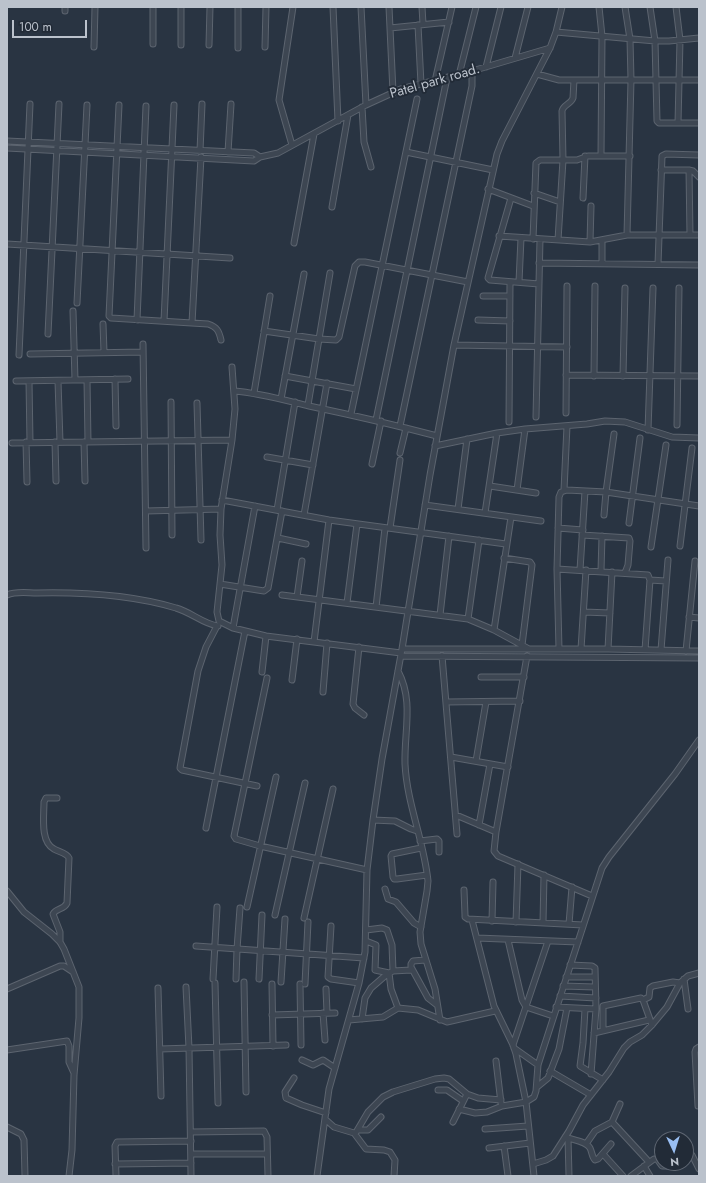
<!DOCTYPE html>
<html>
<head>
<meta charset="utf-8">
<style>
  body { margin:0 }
  #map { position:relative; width:706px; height:1183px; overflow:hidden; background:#293442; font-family:Jost,sans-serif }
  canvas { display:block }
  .frame { position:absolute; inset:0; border:8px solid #bbc2cc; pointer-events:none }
  .north { position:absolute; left:654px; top:1131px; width:40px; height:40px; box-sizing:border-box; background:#222b37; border:1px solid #5f6773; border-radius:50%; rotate:176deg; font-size:11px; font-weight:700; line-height:16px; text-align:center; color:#bbc2cc }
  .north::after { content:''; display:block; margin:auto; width:14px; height:18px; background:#99bef2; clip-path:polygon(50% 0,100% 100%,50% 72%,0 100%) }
  .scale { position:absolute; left:12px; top:20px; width:75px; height:18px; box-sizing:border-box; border:2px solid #bbc2cc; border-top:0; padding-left:5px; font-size:12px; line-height:14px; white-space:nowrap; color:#bbc2cc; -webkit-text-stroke:3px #222b37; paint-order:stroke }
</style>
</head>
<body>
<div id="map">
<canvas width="706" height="1183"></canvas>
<div class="frame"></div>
<div class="north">N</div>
<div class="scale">100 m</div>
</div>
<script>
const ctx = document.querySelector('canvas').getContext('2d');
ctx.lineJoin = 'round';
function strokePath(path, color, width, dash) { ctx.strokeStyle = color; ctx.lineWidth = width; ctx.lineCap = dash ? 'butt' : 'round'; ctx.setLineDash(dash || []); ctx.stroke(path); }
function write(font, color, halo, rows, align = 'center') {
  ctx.font = font + ' Jost,sans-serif'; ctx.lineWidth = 4; ctx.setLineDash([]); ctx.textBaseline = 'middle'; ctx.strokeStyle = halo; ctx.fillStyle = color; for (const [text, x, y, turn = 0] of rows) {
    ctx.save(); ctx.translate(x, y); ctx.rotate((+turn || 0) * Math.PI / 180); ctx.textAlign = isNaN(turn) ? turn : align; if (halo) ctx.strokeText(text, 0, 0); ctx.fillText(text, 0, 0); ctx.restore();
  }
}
const minor = new Path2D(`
  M153,7V44
  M333,7L338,121
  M361,7L366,105
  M389,7L393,92
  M422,7L423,24
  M599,7L602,36L601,156
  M625,7L630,39L631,80L627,235
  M650,7L655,41L657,121L659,123H699
  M676,7L680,40L678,123
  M65,11V7
  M418,25L421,84
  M390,28L449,22
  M556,32L655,41H669L699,38
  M181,45V7
  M209,45L210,7
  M94,47L95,7
  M265,47L266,7
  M238,48V7
  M515,58L528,7
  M486,67L501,7
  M537,74L559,80H699
  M459,75L476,7
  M435,81L452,7
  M119,105L109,316L111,318L208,324C217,327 219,331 221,340
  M362,107L364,142L371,167
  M7,141L254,153L260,157
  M292,145L279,100L293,7
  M7,148L254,161L260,157L278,153L366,105L401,89L472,71L550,48
  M200,151L202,104
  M228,152L231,104
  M406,152L493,170
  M661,170H689L693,171L699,177
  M689,170L690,235
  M488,189L533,206
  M534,193L560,202
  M511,198L488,278L490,280L539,284
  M583,198L585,156
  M332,207L348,115
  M499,236L590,242L627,235H699
  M533,239L536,163L540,160H577L588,156H630
  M558,240L563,160L562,111C563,105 571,104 573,98L574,80
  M590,242L591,206
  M294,243L314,134
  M7,244L230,258
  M539,263L699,265
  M602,263V240
  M658,264L662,156L666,154L699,155
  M519,282L521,238
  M483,296H510
  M77,303L87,105
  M73,311L75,380
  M137,320L146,106
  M478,320L510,321
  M164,321L174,105
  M192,323L201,157
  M103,324L104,352
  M264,331L319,339L336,340L339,337L355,266L359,262H365L468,282
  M48,334L59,104
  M143,344L146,548
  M454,345L567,347
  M30,354L143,352
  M19,355L30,104
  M232,367L235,409L232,440L221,509L220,535L222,565L217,612L219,621L233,628L266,636L401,653
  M566,375L699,376
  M285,376L356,389
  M594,376L595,286
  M623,376L625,288
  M115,379L116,426
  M87,380L88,442
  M16,381L128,379
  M29,381L30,442
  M58,381L60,442
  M234,391C260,393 284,400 309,406C352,415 395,425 437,436
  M254,393L270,296
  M281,399L304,274
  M171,402L172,535
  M197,403L201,540
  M308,405L330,273
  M566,413L567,286
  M351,414L417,99
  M536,417L540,239
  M376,420L447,78
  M509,422L510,282
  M677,425L679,288
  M400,426L472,86V71
  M648,430L653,288
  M26,442L27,482
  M55,442L56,481
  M84,442L85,481
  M12,443L232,440
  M435,446L497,433L525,429L587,424L605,421L625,422L672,437L699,438
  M400,453L406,428
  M267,457L313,465
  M372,464L381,421
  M490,486L536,493
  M517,490L525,429
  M564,490L567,426
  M222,500L329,520L506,544
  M425,505L541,521
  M458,509L467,439
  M277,510L295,402
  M146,511L221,509
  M485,513L497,433
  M304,515L327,383
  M604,515L606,492L614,434
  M629,523L640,438
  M390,528L400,460
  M558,528L583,530
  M582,535L629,538L630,541L628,565L625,573
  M278,538L306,544
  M680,546L692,448
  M651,547L666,445
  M504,558L530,562L532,565L522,645
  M557,569L648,575L650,580L645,650
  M580,570L585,491
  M601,571L602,536
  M650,580L666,581
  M220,584L264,591L268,588L282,511
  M7,595C16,591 27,593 37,593C83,592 132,595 176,608C191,612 203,624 218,626
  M282,595L468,619L494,630L529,649
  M297,597L302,561
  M347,603L357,524
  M376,607L385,528
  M584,612L610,613
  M440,615L449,536
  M689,617L699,618
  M468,619L479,540
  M217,626L206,647L198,671L180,768L182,770L257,786
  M233,628L255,506
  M494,630L511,517
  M314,642L329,520
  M359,647L353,704L355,708L364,715
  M402,649H608L699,651
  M559,649L557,569L559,497L561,492L567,490L606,492L699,506
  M581,649L586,570
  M608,649L612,572
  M661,650L668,560
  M686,651L695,561
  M401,656L699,658
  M442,656L457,834
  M527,656L496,832L494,851L498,856L592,896
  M398,671C414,701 404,731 405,764C407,804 424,841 428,881L427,891L420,932L421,944L435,989L440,1020
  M262,672L266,636
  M481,677H524
  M267,678L234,836L236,839L260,846L367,870
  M292,680L297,639
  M323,692L327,643
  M446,702L520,701
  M451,757L508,767
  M476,761L486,702
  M57,798H46L44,802C44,816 40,842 54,849C59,852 67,853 69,858L67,903C64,910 56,908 53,914L60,932V942
  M456,815L496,832
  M373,820L395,821L411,829L417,831
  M479,825L490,764
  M206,828L245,631
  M420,841L437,839L439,841V852
  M421,848L392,854L391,856L393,877L394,879H397L427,875
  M385,889L388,899L396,902L414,923L421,927
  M464,890L465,915V917L468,919L583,925
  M7,891L24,912L52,934L60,942L64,949L79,987V1018L74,1075L72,1150L69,1176
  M247,907L276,777
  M275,915L305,783
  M304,918L333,789
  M472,920L494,1006L513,1045L516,1054L526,1102L534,1176
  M492,921L493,882
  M516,922L518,864
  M543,923L544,875
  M569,924L572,887
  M331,926L328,977L331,979L359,983
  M366,930L382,928L387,930L392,945L393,971
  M477,938L578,942
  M508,940L522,1000L526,1007L553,1016
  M366,941L376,945L375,970L389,973L391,989L398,1008
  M196,946L364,958
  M425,960L413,961L411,964V967L428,998L437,1005
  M570,965L592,966L595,968L596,1009L591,1074
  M566,977H595
  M213,979L217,907
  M236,979L237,949L240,908
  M259,979L262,915
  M684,979L688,1009
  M244,982L246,1092
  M281,982L285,919
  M215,983L218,1103
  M272,984L273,1046
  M300,984L301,1045
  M305,984L308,922
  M563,986L595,987
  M186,987L189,1048L191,1176
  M158,988L161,1096
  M7,989L60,966H64L73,972
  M326,989L327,1013
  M560,996L596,998
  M643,1000L649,997L650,988L653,986L673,982L680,983
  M556,1007L596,1009
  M585,1009L583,1043L580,1066L603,1080
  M323,1013L325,1040
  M272,1015L335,1013
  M362,1019L365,998L371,988L386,975L393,971L411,970
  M349,1020L383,1017L398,1008L418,1010L447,1022L495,1011
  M603,1031V1006L641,998L643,1000L652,1025
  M594,1033L649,1020
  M513,1045L548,941
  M514,1048L538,1065
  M160,1049L286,1045
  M7,1050L67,1041L69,1046V1062L74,1073
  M302,1060L313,1065L323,1060L335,1068
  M496,1061L501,1103
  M550,1071L591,1095
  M294,1078L285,1092L286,1098L302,1105L326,1113
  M537,1087L548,1078L559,1049L567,1008
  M438,1090H447L463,1101
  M698,1106L695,1052L696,1049L699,1047
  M459,1109L475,1113L487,1112L502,1106L526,1102L534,1097L536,1091L538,1065L602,868L609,857L675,774L699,740
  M325,1119L334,1127L354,1133L366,1149L384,1150L390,1152L395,1160L394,1176
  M453,1122L467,1094
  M612,1122L649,1162
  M7,1127L21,1134L24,1140L25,1176
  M485,1129L528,1126
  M358,1130H368L381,1117
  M191,1132L264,1131L267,1137L268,1176
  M355,1134L368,1112L383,1097L393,1092L435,1079L444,1078L449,1079L467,1094L478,1098L501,1100
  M565,1137C572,1140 586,1141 590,1148C592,1152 592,1157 595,1160L598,1159L611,1144
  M568,1138L569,1176
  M586,1144L595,1131L612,1122L620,1104
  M504,1146L508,1176
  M489,1148L530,1143
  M191,1154H267
  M603,1154L623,1176
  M686,1156L692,1155L699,1169
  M115,1164L191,1163
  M533,1164L546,1160L553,1156L569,1131L583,1105L609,1072L624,1048L630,1042L642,1035L652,1025L667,1007L680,983L688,976L699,973
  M644,1166L650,1176
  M116,1176L115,1146L117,1142L191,1141
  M317,1176L329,1089L359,983L365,952L367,870L373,820L382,759L402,649L430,475L454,345L497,154L502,141L550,48L556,32L562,7
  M631,1176L654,1159H657L662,1166H666L672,1163`);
strokePath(minor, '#5c646f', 7);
strokePath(minor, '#3d4652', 5);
write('14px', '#bbc2cc', '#222b37', [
  ["Patel park road.",435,82,-16]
]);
</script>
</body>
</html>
